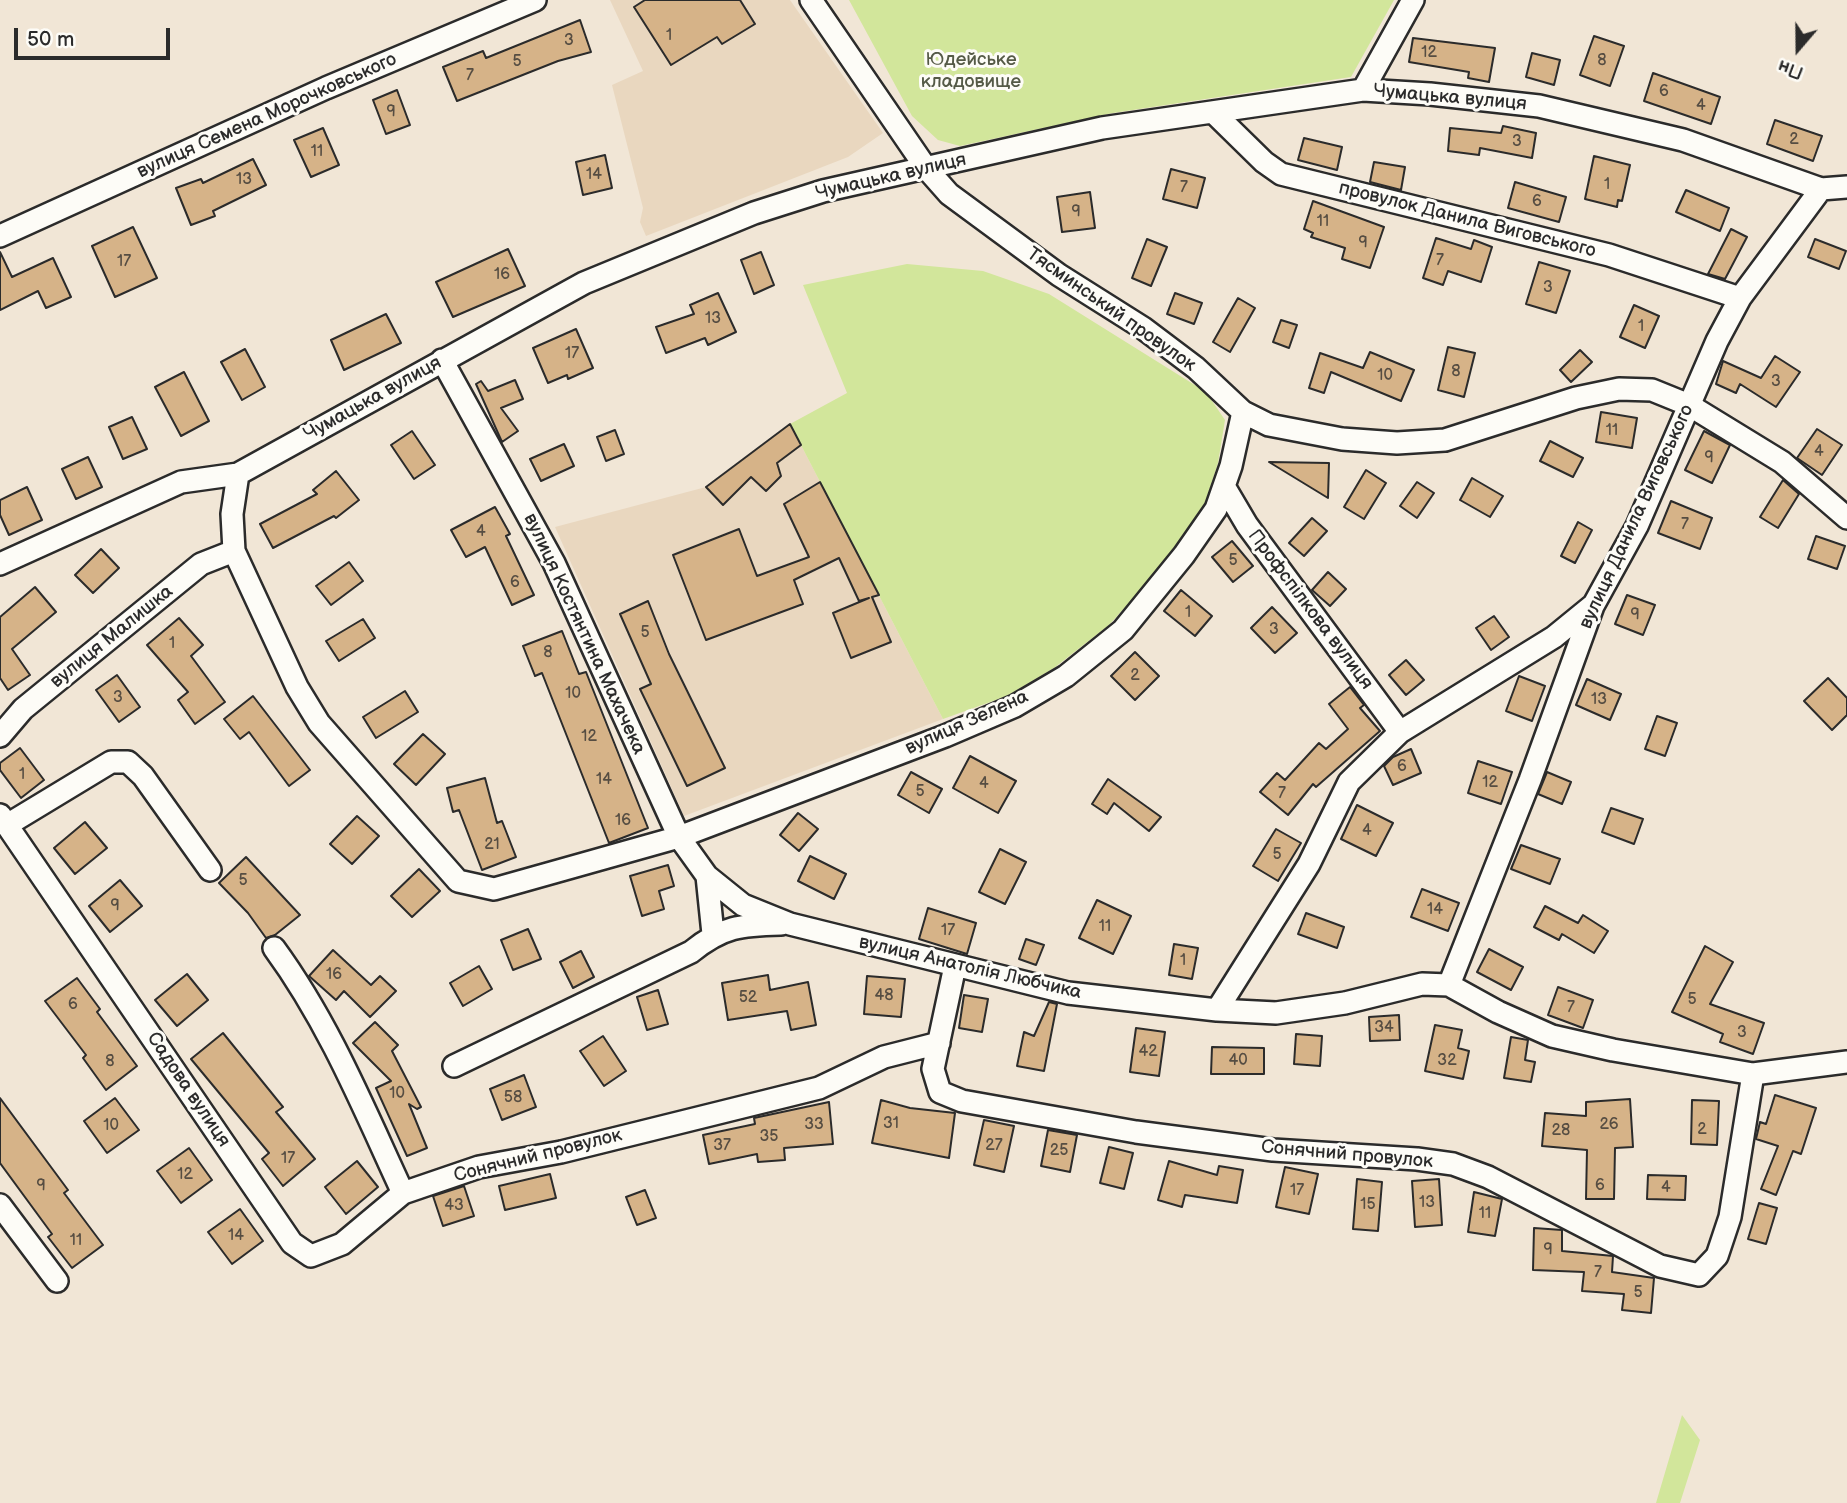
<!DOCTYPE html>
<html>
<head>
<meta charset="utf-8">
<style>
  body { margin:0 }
  #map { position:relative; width:1847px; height:1503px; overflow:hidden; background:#f1e6d6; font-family:"Balsamiq Sans",sans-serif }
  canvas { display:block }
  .north { position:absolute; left:1763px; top:14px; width:70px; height:70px; -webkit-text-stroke:5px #fdfcf7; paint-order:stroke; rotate:200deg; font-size:19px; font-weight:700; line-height:28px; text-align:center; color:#2b2b2b }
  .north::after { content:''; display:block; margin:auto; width:24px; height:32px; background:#2b2b2b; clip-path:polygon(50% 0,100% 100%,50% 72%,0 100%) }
  .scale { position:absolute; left:14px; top:28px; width:156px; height:32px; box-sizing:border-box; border:4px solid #2b2b2b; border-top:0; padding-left:9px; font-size:21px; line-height:24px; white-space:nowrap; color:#2b2b2b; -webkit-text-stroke:5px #fdfcf7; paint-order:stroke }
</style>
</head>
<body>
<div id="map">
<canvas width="1847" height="1503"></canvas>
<div class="north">Пн</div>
<div class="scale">50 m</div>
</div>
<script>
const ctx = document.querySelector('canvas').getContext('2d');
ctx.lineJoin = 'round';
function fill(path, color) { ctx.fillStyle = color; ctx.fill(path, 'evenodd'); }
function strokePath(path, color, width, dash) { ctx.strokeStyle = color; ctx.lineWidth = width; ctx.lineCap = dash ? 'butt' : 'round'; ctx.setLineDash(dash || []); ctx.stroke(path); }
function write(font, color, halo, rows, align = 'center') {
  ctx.font = font + ' "Balsamiq Sans",sans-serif'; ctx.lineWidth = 6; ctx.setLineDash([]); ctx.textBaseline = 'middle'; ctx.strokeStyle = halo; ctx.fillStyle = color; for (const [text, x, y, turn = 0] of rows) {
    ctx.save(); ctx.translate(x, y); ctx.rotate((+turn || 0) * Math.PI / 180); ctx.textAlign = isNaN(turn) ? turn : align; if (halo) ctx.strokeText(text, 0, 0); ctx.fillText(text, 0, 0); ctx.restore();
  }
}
fill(new Path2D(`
  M610,0H790L883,133L848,157L646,236L640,222L643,208L612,85L643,71Z
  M790,424L943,719L684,816L555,527L706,487Z`), '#e9d7bf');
fill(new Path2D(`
  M849,0H1394L1351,77L1113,113L960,146L938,140L912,116Z
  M907,264L983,271L1049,294L1206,392L1225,420L1218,463L1205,503L1157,572L1109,625L1054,668L1007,696L943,719L790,424L847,393L803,285Z
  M1682,1415L1700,1440L1680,1503H1656Z`), '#d2e69b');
const building = new Path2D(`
  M645,0H740L755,24L722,44L717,37L671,65L634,7Z
  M580,20L591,52L558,61L457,101L443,67L483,51L486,58Z
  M1594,36L1624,46L1610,86L1580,75Z
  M1413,38L1495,48L1489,82L1468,78L1469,72L1409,62Z
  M1532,53L1560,60L1554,85L1526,77Z
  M1653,73L1720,97L1711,124L1644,101Z
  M397,90L410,125L386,134L373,100Z
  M1775,120L1822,136L1813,161L1767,144Z
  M1503,126L1536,133L1532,158L1480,148L1479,155L1448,151L1450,128L1501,133Z
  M323,128L339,165L311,177L294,140Z
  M1304,138L1342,147L1337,170L1298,160Z
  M605,155L612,188L583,195L576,162Z
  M1594,156L1630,165L1622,201L1618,200L1617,207L1585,199Z
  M253,159L266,185L213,211L215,216L191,225L176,188L201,179L203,183Z
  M1374,162L1405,167L1401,190L1370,182Z
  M1171,169L1205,178L1197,208L1163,199Z
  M1515,182L1566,197L1559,222L1508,208Z
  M1686,190L1729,208L1720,231L1676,212Z
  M1090,192L1095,228L1062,232L1057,197Z
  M1313,201L1384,227L1370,268L1342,259L1345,248L1311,237L1313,233L1304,229Z
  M133,227L157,278L115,297L92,246Z
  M1731,229L1747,237L1725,279L1708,274Z
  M1436,238L1471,249L1474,240L1492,247L1481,282L1448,271L1443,285L1423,278Z
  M1147,239L1167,247L1151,286L1132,278Z
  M1815,239L1846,251L1839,269L1808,257Z
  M508,249L525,286L453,317L436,282Z
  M0,252L12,277L53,258L71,297L46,308L38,291L0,310Z
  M761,252L774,285L754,294L741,260Z
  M1539,262L1570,271L1556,313L1526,304Z
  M718,293L736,332L708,345L705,338L666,353L656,327L694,314L690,305Z
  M1175,293L1202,303L1194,324L1167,314Z
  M1238,298L1255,308L1230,352L1213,342Z
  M1634,305L1659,316L1645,348L1620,337Z
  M386,314L401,343L344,370L331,340Z
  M1281,320L1297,325L1289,348L1273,342Z
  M576,329L593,368L568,379L567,375L548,383L533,348Z
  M1448,347L1475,353L1464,397L1438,390Z
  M245,349L265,387L242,400L221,362Z
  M1580,350L1592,362L1571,382L1560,370Z
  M1370,352L1414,370L1401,401L1331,372L1324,393L1309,388L1320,353L1363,368Z
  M1775,356L1800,372L1776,407L1740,384L1736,393L1716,384L1723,361L1761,378Z
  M184,372L209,421L181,436L155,387Z
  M515,380L523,399L501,408L518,431L502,442L476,384L481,381L488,391Z
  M1601,412L1637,418L1632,448L1596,442Z
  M132,417L147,449L123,459L109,427Z
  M790,424L801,445L777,463L781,476L766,491L751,477L723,505L706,487Z
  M1817,429L1842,445L1822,475L1797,458Z
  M615,430L624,454L606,461L597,437Z
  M412,431L435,465L414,479L391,445Z
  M1704,431L1730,445L1712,483L1685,470Z
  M1550,441L1583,458L1573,477L1540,461Z
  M564,444L574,466L541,481L530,459Z
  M88,457L102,487L76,499L62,469Z
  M1269,462L1329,463L1328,498Z
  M1366,470L1386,483L1364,519L1344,507Z
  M336,471L359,500L336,518L334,516L273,548L260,524L317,494L313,490Z
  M1472,478L1503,496L1490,517L1460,500Z
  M1783,480L1799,494L1778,528L1760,517Z
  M820,482L879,595L872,597L891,642L851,658L833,613L869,598L859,601L839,558L794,580L803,604L706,640L673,555L739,529L757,576L809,557L784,504Z
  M1417,482L1434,493L1417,518L1400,506Z
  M27,487L42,520L9,535L0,515V500Z
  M1671,501L1712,518L1700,549L1658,533Z
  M495,507L510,534L506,536L534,595L512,605L485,547L466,557L451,530Z
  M1312,518L1327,531L1304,556L1289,543Z
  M1578,522L1592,530L1575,563L1561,556Z
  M1816,536L1845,546L1837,569L1808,559Z
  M1232,541L1253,566L1233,582L1212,557Z
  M101,549L119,568L93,593L75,575Z
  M349,562L363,581L331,605L316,586Z
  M1328,572L1346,589L1330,606L1312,590Z
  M35,587L56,612L12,649L30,675L8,690L0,678V617Z
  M1181,590L1212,616L1195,636L1164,611Z
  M1627,595L1655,605L1643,635L1615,624Z
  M648,601L669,654L725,768L687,786L640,689L651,684L620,614Z
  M1272,607L1297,633L1275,653L1251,628Z
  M1494,616L1509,637L1491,650L1476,628Z
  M179,618L203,645L191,656L225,702L195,724L178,700L188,692L147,645Z
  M363,619L375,638L339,661L326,641Z
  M562,631L579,674L586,672L648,828L609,843L542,673L535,676L523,646Z
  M1135,652L1159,676L1135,700L1111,676Z
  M1406,660L1424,680L1406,695L1389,675Z
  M117,675L140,707L119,722L96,690Z
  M1519,676L1545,686L1532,721L1506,711Z
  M1828,678L1847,698V715L1832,730L1804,701Z
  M1587,679L1621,694L1610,720L1576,705Z
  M1350,687L1364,705L1360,708L1380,731L1316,787L1313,784L1288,815L1260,792L1277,773L1285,780L1319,743L1326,749L1348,729L1329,704Z
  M405,691L418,712L376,738L363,717Z
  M253,696L310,770L289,786L249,732L240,739L224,719Z
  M1657,716L1677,723L1665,756L1645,749Z
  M423,734L445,754L416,785L394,764Z
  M20,748L44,780L21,798L0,770V763Z
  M1411,749L1421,773L1393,785L1384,766L1393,757Z
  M970,756L1016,781L998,813L953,788Z
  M1478,761L1512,772L1501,804L1468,793Z
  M911,772L942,789L929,813L898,795Z
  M1547,772L1571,782L1562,804L1538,794Z
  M485,778L497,823L502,821L516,857L482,870L459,810L453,812L447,788Z
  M1108,779L1161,817L1149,831L1114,803L1107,814L1092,804Z
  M1357,805L1393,823L1376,856L1341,839Z
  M1611,808L1643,819L1634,844L1602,832Z
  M798,813L818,829L799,851L780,835Z
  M357,816L379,836L352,864L330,844Z
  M85,822L107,848L75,874L54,848Z
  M1276,829L1301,843L1278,881L1253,866Z
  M1521,845L1560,859L1550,884L1511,869Z
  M1000,849L1026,862L1005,904L979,892Z
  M810,856L846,874L834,899L798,881Z
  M246,857L300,915L275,935L266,938L248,913L219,883Z
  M668,865L674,886L659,891L664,909L642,916L630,876Z
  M419,869L440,891L412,917L391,896Z
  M120,880L142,906L110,932L89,906Z
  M1422,889L1459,903L1448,931L1411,917Z
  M1097,900L1131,916L1113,954L1079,938Z
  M1545,906L1578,923L1583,915L1608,931L1594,953L1562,934L1559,940L1534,927Z
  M928,908L976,923L967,954L919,939Z
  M1306,913L1344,927L1337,948L1298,934Z
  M528,929L541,959L513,970L501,940Z
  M1026,939L1044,945L1036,965L1019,959Z
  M1174,944L1198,948L1192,979L1169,975Z
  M1705,946L1733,962L1710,1004L1764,1023L1753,1054L1720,1042L1723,1034L1672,1012Z
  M1489,949L1523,967L1511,990L1477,972Z
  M333,950L371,985L380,976L396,991L370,1017L344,991L336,1000L309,976Z
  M581,951L594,977L573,988L560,962Z
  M479,966L492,989L463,1006L450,983Z
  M187,974L208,1000L177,1026L155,1000Z
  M768,975L770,990L808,982L816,1025L791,1030L787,1011L728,1020L722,983Z
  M867,976L905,979L901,1017L864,1014Z
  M77,978L100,1009L97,1012L137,1066L106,1090L83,1058L86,1055L45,1001Z
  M1558,987L1593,1000L1583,1028L1548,1015Z
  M658,990L668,1024L647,1030L637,997Z
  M964,995L988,999L982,1032L959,1028Z
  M1049,1002L1057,1004L1044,1071L1017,1066L1024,1032L1034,1036Z
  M1399,1015L1400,1040L1370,1041L1369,1017Z
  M375,1022L398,1045L392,1051L421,1107L417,1109L409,1104L427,1148L407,1156L376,1088L391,1081L353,1043Z
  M1435,1025L1462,1030L1458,1048L1469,1051L1463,1079L1425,1071Z
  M1136,1028L1165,1032L1159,1076L1130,1072Z
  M223,1033L283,1107L276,1112L315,1159L283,1186L262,1159L269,1153L191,1059Z
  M1296,1034L1322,1036L1320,1066L1294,1064Z
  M603,1036L626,1071L604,1086L580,1051Z
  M1511,1037L1528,1040L1525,1060L1535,1062L1531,1082L1504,1078Z
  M1212,1047L1264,1048V1074H1211Z
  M524,1075L536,1107L502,1120L490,1089Z
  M1775,1095L1816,1108L1801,1154L1793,1151L1776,1195L1761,1189L1778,1146L1756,1139L1760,1122L1766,1124Z
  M0,1098L68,1190L64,1193L103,1245L72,1268L48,1237L52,1234L0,1163Z
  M115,1098L139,1130L107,1153L84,1121Z
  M1630,1099L1633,1147L1615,1148L1614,1199H1586L1587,1150L1542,1146L1545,1113L1586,1116V1102Z
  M881,1100L910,1108L955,1113L949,1158L872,1143Z
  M1692,1100L1719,1101L1717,1145L1691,1144Z
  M829,1102L833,1144L784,1148L785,1160L758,1162L757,1154L709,1164L703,1135L755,1124L754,1118Z
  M984,1120L1014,1126L1004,1172L974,1165Z
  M1048,1130L1077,1135L1070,1172L1041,1166Z
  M1109,1147L1133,1153L1124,1189L1100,1183Z
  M189,1148L212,1180L181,1203L157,1171Z
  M357,1161L378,1187L346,1214L325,1187Z
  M1169,1161L1217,1175L1219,1166L1243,1170L1237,1203L1185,1195L1182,1207L1158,1200Z
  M1285,1167L1318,1174L1309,1214L1276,1207Z
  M550,1174L556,1198L505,1210L499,1186Z
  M1648,1175L1686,1176L1685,1200L1647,1199Z
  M1357,1179L1382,1182L1378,1231L1353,1229Z
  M1439,1179L1442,1225L1415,1227L1412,1181Z
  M464,1186L474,1216L443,1226L433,1196Z
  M645,1190L656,1218L637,1225L626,1197Z
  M1474,1192L1502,1199L1495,1236L1468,1232Z
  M1759,1203L1777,1208L1766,1244L1748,1239Z
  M240,1209L263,1241L232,1264L208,1232Z
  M1534,1228L1562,1230V1251L1613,1256L1612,1272L1654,1278L1651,1313L1622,1310L1624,1294L1582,1291L1584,1272L1533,1270Z`);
fill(building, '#d6b388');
strokePath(building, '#2b2b2b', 2);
const minor = new Path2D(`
  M811,0L926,168L949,194L1059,275L1143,328L1196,368L1243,412L1269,425L1342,439L1397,443L1445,440L1576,398L1619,389L1652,390L1689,405L1782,462L1847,518
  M1363,90L1413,0
  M1213,112L1264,162L1281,174L1609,255L1740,298
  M0,236L326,88L535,0
  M442,360L554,563L679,837L945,736L1015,706L1066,676L1123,630L1184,555L1216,509L1231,466L1243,412
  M238,474L232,514L234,551L297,687L319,723L458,881L494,889L679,837L707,876L743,905L790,924L1068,993L1217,1010L1276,1013L1345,1003L1422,984L1449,985L1498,1012L1552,1036L1613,1050L1753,1074L1847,1062
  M1224,486L1247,525L1400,732
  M0,564L181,482L238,474L584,283L754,213L823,191L1102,128L1363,90L1430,94L1539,106L1683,140L1821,189L1847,187
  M0,736L23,709L201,564L234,551
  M0,815L292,1243L311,1256L342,1244L403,1193
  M7,825L111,762H128L143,776L210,870
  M707,876L713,934
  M274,948C329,1023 364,1109 403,1193L479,1167L561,1152L819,1088L884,1057L939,1043
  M955,966L933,1069L940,1092L962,1101L1136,1132L1273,1150L1417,1159L1453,1164L1488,1177L1660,1266L1699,1275L1717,1256L1730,1217L1753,1074
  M1449,985L1530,780L1593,606L1637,526L1717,341L1740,298L1821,189
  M1217,1010L1309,864L1349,782L1400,732L1554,637L1592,606
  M454,1066L691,952C723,926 741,925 781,924
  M0,1205L57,1281`);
strokePath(minor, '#2b2b2b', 26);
strokePath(minor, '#fdfcf7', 21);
write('16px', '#564d42', null, [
  ["1",669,36],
  ["3",569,41],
  ["12",1429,53],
  ["8",1602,61],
  ["5",517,62],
  ["7",470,76],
  ["6",1664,92],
  ["4",1701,106],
  ["9",391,112],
  ["2",1794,140],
  ["3",1517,142],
  ["11",317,152],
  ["14",594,175],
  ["13",244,180],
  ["1",1607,185],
  ["7",1184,188],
  ["6",1537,202],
  ["9",1076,212],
  ["11",1323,222],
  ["9",1363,243],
  ["7",1440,261],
  ["17",124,262],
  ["16",502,275],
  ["3",1548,288],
  ["13",713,319],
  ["1",1641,327],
  ["17",572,354],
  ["8",1456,372],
  ["10",1385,376],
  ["3",1776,382],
  ["11",1612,431],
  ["4",1819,452],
  ["9",1709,458],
  ["7",1685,525],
  ["4",481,532],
  ["5",1233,561],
  ["6",515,583],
  ["1",1188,613],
  ["9",1635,615],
  ["3",1274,630],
  ["5",645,633],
  ["1",172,644],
  ["8",548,653],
  ["2",1135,676],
  ["10",573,694],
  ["3",118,698],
  ["13",1599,700],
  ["12",589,737],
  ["6",1402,767],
  ["1",22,775],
  ["14",604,780],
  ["12",1490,783],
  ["4",984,784],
  ["5",920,792],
  ["7",1282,794],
  ["16",623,821],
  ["4",1367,831],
  ["21",492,845],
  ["5",1277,855],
  ["5",243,881],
  ["9",115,906],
  ["14",1435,910],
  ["11",1105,927],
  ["17",948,931],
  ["1",1183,961],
  ["16",334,975],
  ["48",884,996],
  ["52",748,998],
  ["5",1692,1000],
  ["6",73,1005],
  ["7",1571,1008],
  ["34",1384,1028],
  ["3",1742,1033],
  ["42",1148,1052],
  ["40",1238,1061],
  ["32",1447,1061],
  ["8",110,1062],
  ["10",397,1094],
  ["58",513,1098],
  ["31",891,1124],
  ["33",814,1125],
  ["26",1609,1125],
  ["10",111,1126],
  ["2",1702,1130],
  ["28",1561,1131],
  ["35",769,1137],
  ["37",722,1146],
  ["27",994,1146],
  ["25",1059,1151],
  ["17",288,1159],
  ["12",185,1175],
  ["9",41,1186],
  ["6",1600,1186],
  ["4",1666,1188],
  ["17",1297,1191],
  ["13",1427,1203],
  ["15",1368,1205],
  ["43",454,1206],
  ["11",1485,1214],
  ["14",236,1236],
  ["11",76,1241],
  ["9",1548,1250],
  ["7",1598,1273],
  ["5",1638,1293]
]);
write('19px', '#555a47', '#fdfcf7', [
  ["Юдейське",971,60],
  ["кладовище",971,82]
]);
write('19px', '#2b2b2b', '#fdfcf7', [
  ["Чумацька вулиця",1450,98,5],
  ["вулиця Семена Морочковського",267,116,-24],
  ["Чумацька вулиця",891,177,-13],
  ["провулок Данила Виговського",1467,220,14],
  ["Тясминський провулок",1111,310,35],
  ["Чумацька вулиця",373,399,-29],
  ["вулиця Данила Виговського",1637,517,-65],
  ["Профспілкова вулиця",1310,610,53],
  ["вулиця Костянтина Махачека",584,634,65],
  ["вулиця Малишка",112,637,-39],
  ["вулиця Зелена",967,723,-24],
  ["вулиця Анатолія Любчика",970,968,13],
  ["Садова вулиця",188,1090,56],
  ["Сонячний провулок",1347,1155,5],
  ["Сонячний провулок",538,1156,-14]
]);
</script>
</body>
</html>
